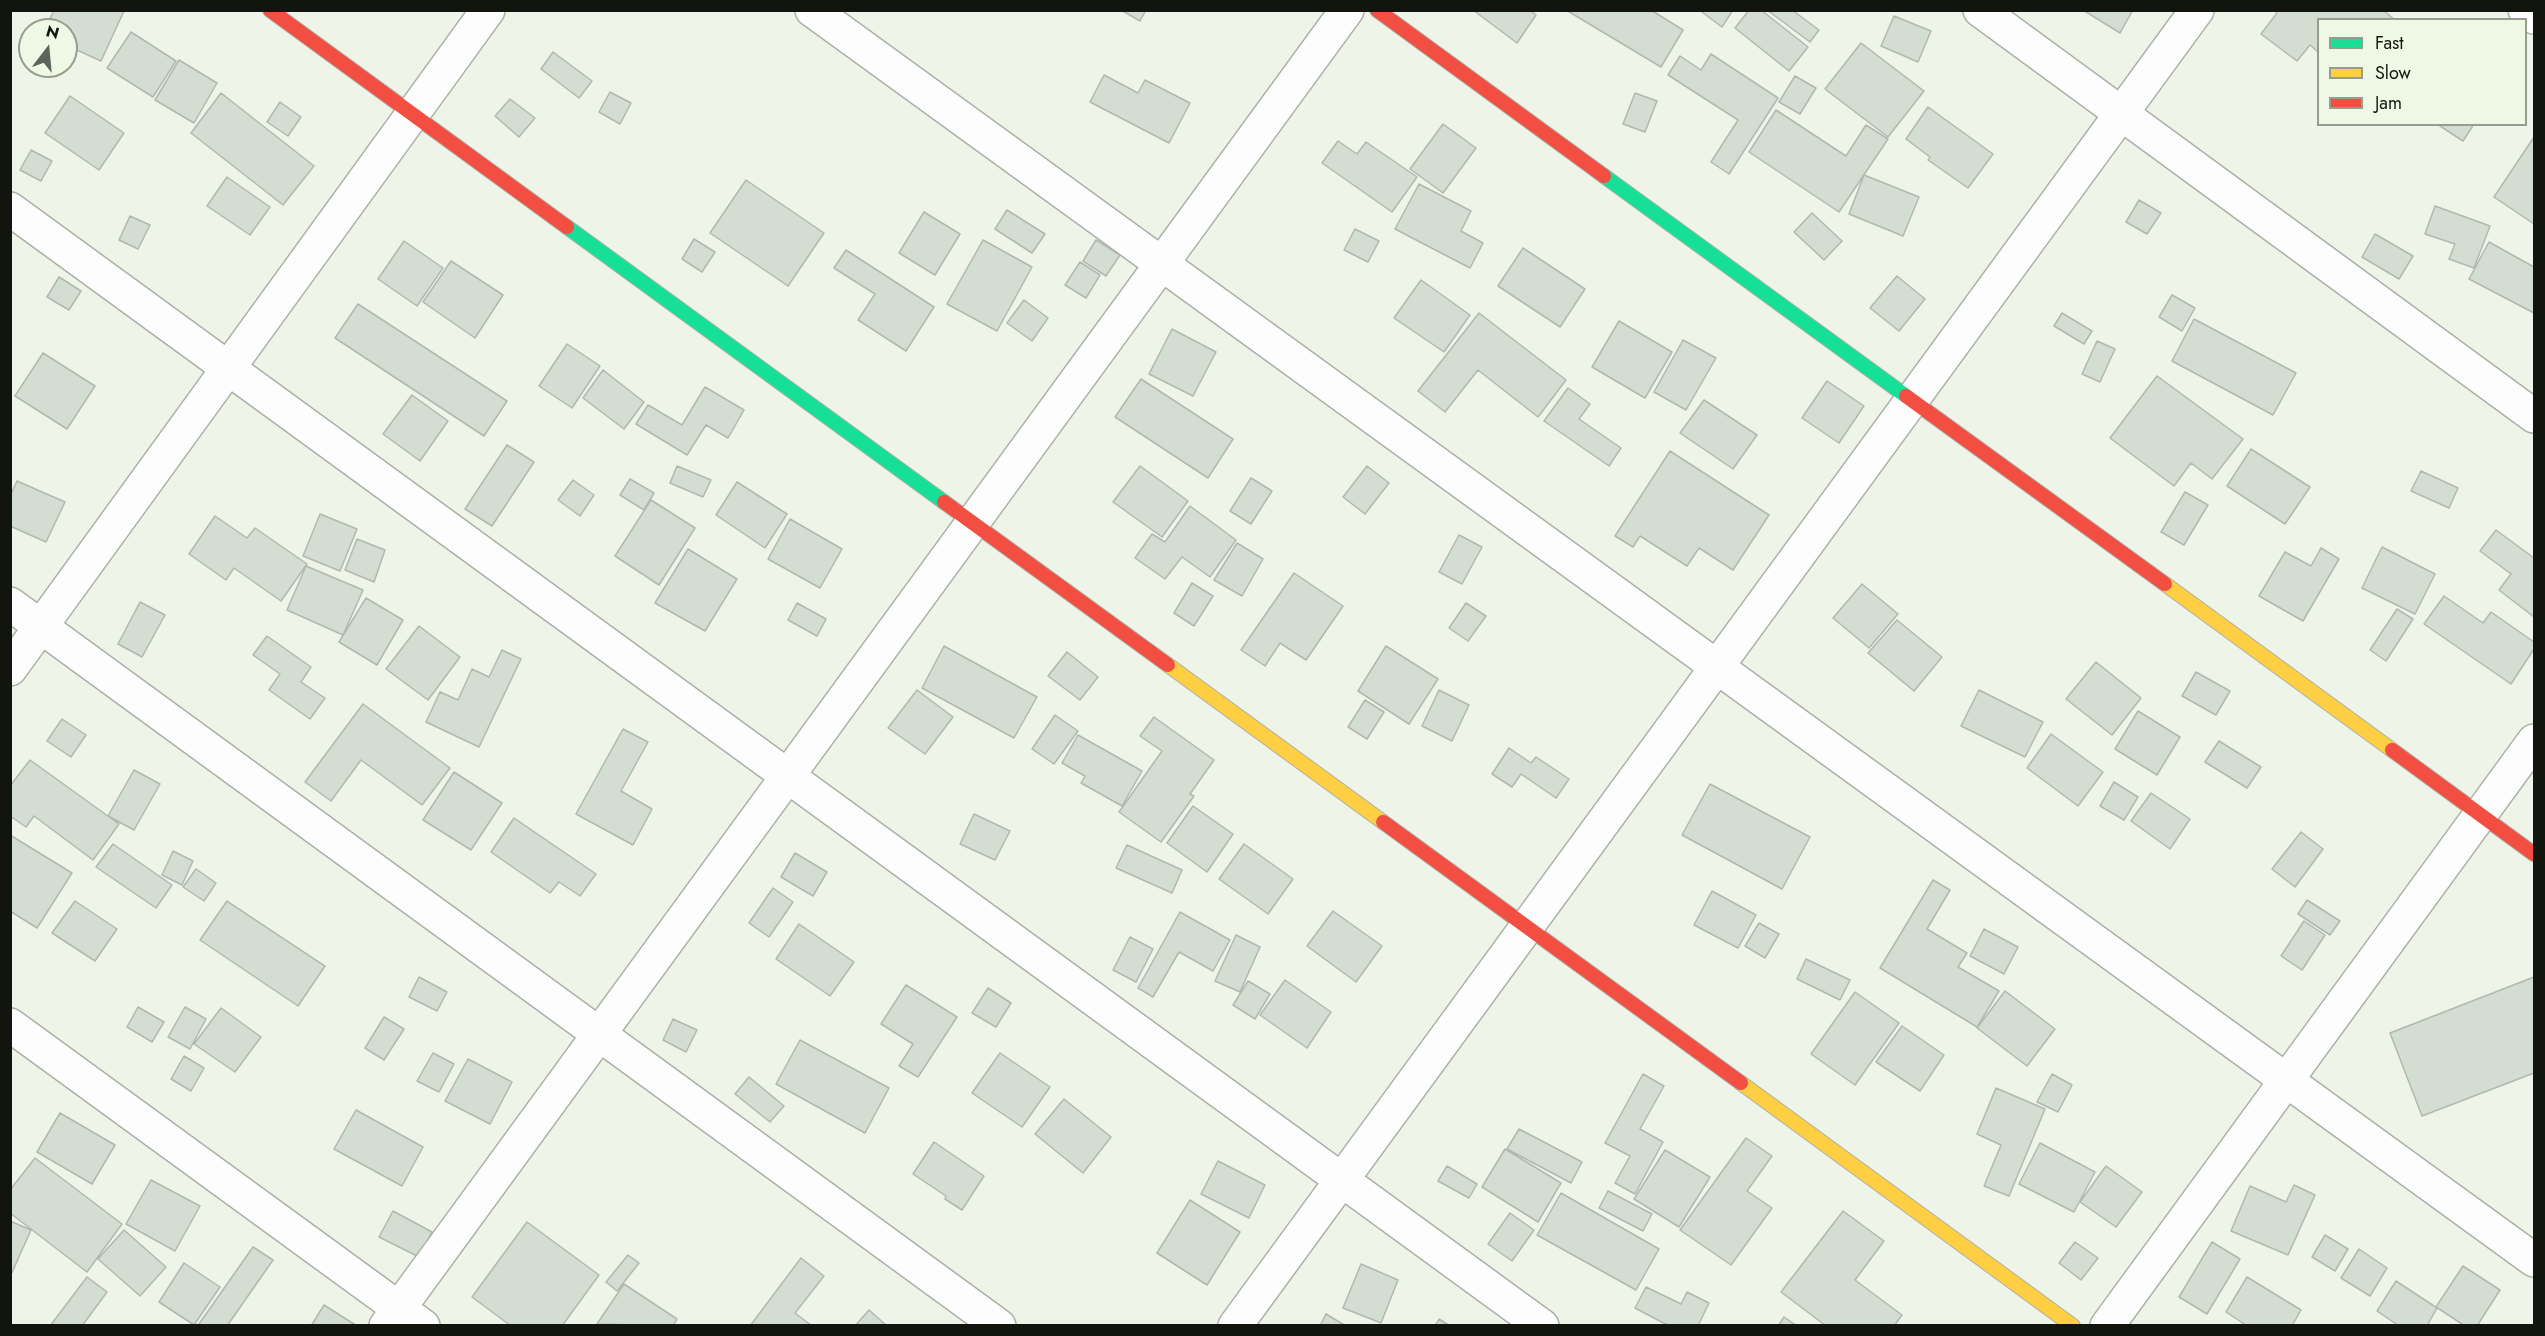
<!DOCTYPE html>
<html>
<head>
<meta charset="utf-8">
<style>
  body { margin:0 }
  #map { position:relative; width:2545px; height:1336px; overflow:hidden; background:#eef4e8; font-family:Jost,sans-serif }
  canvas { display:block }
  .frame { position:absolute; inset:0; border:12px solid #12150e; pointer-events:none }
  .legend { position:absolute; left:2317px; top:18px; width:210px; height:108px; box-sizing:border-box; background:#eff8e4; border:2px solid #979d8e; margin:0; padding:8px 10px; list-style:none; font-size:18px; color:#12150e }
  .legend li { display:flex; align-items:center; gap:12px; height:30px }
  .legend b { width:30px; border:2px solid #979d8e }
  .north { position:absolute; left:18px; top:18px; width:60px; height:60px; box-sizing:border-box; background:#eff8e4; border:2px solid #979d8e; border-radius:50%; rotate:16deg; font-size:16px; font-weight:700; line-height:24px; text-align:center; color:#12150e }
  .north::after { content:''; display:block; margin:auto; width:21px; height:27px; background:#5f635a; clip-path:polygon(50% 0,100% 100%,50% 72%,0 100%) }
</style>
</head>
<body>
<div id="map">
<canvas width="2545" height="1336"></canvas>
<div class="frame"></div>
<ul class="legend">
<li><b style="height:8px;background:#16e098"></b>Fast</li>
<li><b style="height:8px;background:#ffcf43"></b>Slow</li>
<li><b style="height:8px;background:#f24e42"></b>Jam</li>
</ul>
<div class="north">N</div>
</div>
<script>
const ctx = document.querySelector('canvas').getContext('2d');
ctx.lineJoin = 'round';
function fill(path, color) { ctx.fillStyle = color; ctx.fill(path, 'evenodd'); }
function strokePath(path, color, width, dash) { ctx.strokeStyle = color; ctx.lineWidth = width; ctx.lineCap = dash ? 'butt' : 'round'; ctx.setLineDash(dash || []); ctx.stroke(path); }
const building = new Path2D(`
  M54,10H122L124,11L101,61L66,45V30H45Z
  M1121,10H1146L1140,21Z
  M1473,10H1530L1536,15L1517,43Z
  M1566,10H1651L1683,30L1661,67Z
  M1703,10H1733L1722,27L1702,12Z
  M1749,10H1761L1808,47L1789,71L1735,28Z
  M1767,10H1792L1819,30L1810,42Z
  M2083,10H2133L2120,33Z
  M2274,10H2383L2395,20H2318V52L2310,45L2297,61L2261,34L2277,13Z
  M1894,16L1931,31L1918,62L1881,46Z
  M131,32L176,61L153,97L107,68Z
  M1861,43L1924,91L1888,137L1825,89Z
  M553,52L592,81L579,98L541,69Z
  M1711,54L1778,98L1729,174L1711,162L1738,120L1668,75L1680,56L1701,70Z
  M179,60L217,83L194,123L155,100Z
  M1104,75L1138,93L1145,80L1190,103L1169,143L1090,102Z
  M1795,76L1816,88L1800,114L1779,102Z
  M610,92L631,103L620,124L599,112Z
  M221,93L314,166L283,205L191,133Z
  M1635,93L1657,101L1645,132L1623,124Z
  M70,96L124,133L99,170L45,133Z
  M510,99L535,118L519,137L495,116Z
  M280,102L301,117L288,136L267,122Z
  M1928,107L1993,154L1968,188L1928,160L1930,157L1906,139Z
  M1776,110L1846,156L1866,125L1888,139L1839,212L1749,152Z
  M1443,124L1476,148L1443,193L1410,169Z
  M2437,124H2474L2463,141Z
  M2534,137V224L2494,197Z
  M1338,141L1357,154L1366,142L1417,177L1392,212L1322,163Z
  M31,150L52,161L41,181L20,170Z
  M1864,175L1919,197L1903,236L1849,214Z
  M227,177L270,207L250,235L207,206Z
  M746,180L824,233L788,286L710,233Z
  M1419,184L1471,211L1461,231L1483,243L1470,268L1395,229Z
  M2139,200L2161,213L2147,234L2126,222Z
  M2435,206L2490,226L2474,268L2449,259L2455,244L2425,234Z
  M1007,210L1045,234L1032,253L995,229Z
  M924,212L960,234L935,275L899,253Z
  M1812,213L1842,241L1824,260L1794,232Z
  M130,216L150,225L138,249L119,240Z
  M1355,229L1379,241L1368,262L1344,250Z
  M2375,234L2413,256L2399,279L2362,257Z
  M694,239L715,252L702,272L682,259Z
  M983,240L1032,267L997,331L947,304Z
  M1096,240L1120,255L1106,276L1083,261Z
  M404,241L443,268L417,306L378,279Z
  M2489,242L2534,267V313L2469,279Z
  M1523,248L1585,289L1560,327L1498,286Z
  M846,250L934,307L906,351L858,320L875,294L834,268Z
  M451,261L503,295L475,338L423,302Z
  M1080,262L1100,275L1086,298L1065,285Z
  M1897,276L1925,299L1899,331L1870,308Z
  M59,277L81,291L69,310L47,297Z
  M1421,280L1470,315L1444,352L1394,318Z
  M2172,295L2195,308L2182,331L2159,317Z
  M1024,300L1048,318L1032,341L1007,323Z
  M358,304L507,401L484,436L335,338Z
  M1479,313L1566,380L1538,417L1478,370L1445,412L1418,391Z
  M2062,313L2092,331L2084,344L2054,326Z
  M2194,319L2296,373L2273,415L2172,361Z
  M1619,321L1672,352L1645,398L1592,367Z
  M1172,329L1216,352L1193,396L1149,374Z
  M1683,340L1716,358L1686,410L1654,392Z
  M2097,341L2115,349L2100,382L2082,374Z
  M567,344L600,366L572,408L539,386Z
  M43,353L95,386L67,429L15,396Z
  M603,370L644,402L624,429L583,398Z
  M2157,376L2243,439L2212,479L2191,463L2174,486L2110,438Z
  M1141,379L1233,439L1208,478L1115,417Z
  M1827,381L1864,406L1839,443L1802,418Z
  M705,387L744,410L728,438L706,425L687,455L636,424L648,405L682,425Z
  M1568,388L1590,404L1579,419L1621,448L1609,466L1544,421Z
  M412,395L448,421L420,461L383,434Z
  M1704,400L1757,435L1733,469L1680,433Z
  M507,445L534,462L492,526L465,509Z
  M2251,449L2310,487L2285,524L2227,486Z
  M1670,451L1769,515L1733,570L1699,548L1687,566L1640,536L1633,547L1615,536Z
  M677,466L711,480L703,497L670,483Z
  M1140,466L1188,501L1162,537L1113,502Z
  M1367,466L1389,483L1365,514L1343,497Z
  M2421,471L2458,488L2449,508L2411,491Z
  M1251,478L1272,491L1251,524L1230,511Z
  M630,479L654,493L644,510L620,495Z
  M573,480L594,495L580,516L558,500Z
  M17,481L65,502L46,542L10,526V496Z
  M737,482L787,514L765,548L716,515Z
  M2185,492L2208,505L2184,545L2161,532Z
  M651,500L695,528L659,585L615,556Z
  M1190,506L1236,540L1210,577L1182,557L1165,579L1135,558L1152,534L1165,542Z
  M320,514L357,529L340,571L303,556Z
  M215,516L247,538L255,528L307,564L281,601L234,568L226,580L189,554Z
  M790,519L842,549L820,588L768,559Z
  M2496,530L2534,558V617L2499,590L2511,574L2480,551Z
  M1459,535L1482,547L1462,584L1439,572Z
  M357,539L385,550L374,582L345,570Z
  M1237,543L1263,559L1242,596L1214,580Z
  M2382,547L2435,574L2415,614L2362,588Z
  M2321,548L2339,559L2303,621L2259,596L2285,552L2311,566Z
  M688,549L737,579L705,631L655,603Z
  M306,566L363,590L343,635L287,610Z
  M1294,573L1343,606L1306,660L1280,643L1265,666L1241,650Z
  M1192,583L1213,596L1194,626L1174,613Z
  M1862,584L1898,614L1869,648L1833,618Z
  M2444,596L2483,623L2491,612L2534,642V649L2511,684L2424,624Z
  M366,598L403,620L377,665L339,642Z
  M140,602L165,615L142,657L118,644Z
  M797,603L826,619L817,636L788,620Z
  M1466,603L1486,616L1468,641L1449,628Z
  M2397,609L2413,619L2386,661L2370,650Z
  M1897,620L1942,657L1914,691L1868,653Z
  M419,626L460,657L428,700L386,669Z
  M267,636L311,667L301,682L325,698L310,719L269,690L280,674L253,655Z
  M944,646L1037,697L1014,738L922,688Z
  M1386,646L1438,679L1409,724L1358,691Z
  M502,650L521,659L479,747L426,722L440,692L458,700L472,669L489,677Z
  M1067,652L1098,677L1080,700L1048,676Z
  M2096,662L2141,698L2112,735L2066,699Z
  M2196,672L2230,691L2216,715L2182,696Z
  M917,690L953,717L925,754L888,728Z
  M1439,690L1469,705L1452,741L1422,726Z
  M1979,690L2043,722L2025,757L1961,726Z
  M1365,700L1384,712L1367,739L1348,727Z
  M363,704L450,768L422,805L361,760L331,801L305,782Z
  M2138,711L2180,737L2157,775L2115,749Z
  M1055,715L1078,731L1054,764L1032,749Z
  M1154,717L1214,760L1190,794L1194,796L1161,842L1119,812L1162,751L1140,736Z
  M62,719L86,735L71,757L47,741Z
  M623,729L648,742L621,791L652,809L633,845L576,814Z
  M2051,734L2103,772L2078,806L2027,768Z
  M1078,735L1142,771L1122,806L1081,783L1085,776L1062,763Z
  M2219,741L2261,767L2247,788L2205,762Z
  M1509,748L1531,763L1536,757L1569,779L1556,798L1521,774L1512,787L1492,774Z
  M30,760L119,824L93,860L34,816L26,827L10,816V786Z
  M134,770L160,784L134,830L108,816Z
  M454,772L502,803L471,850L423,820Z
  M2114,782L2138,797L2124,820L2100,806Z
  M1710,784L1810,837L1782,889L1682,835Z
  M2151,793L2190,819L2170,849L2131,821Z
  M1193,806L1233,834L1207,872L1167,843Z
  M974,814L1010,831L995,860L960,844Z
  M514,818L596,874L580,896L559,882L550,893L491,852Z
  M2301,832L2323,849L2295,887L2272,869Z
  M10,835L72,873L37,928L10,911Z
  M113,844L172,885L156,908L96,867Z
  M1244,844L1293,879L1268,914L1219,879Z
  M1127,845L1182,870L1172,893L1116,868Z
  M173,851L193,861L182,885L162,875Z
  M795,853L827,872L813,896L781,877Z
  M196,869L216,883L204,901L183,887Z
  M1933,880L1950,890L1927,929L1967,953L1958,967L1999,991L1977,1027L1880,968Z
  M773,888L793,902L769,937L749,923Z
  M1712,891L1756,915L1738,948L1694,925Z
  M2307,900L2340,921L2330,935L2298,914Z
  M75,901L117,929L95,961L52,933Z
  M227,901L325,966L298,1006L200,940Z
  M1333,911L1382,946L1356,982L1307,946Z
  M1180,912L1230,940L1213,971L1179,952L1153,997L1138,988Z
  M2304,921L2325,935L2302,970L2281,956Z
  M1759,923L1779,934L1765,958L1745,946Z
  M799,924L854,962L830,996L776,959Z
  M1984,929L2018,947L2004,974L1970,956Z
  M1236,935L1260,947L1240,992L1215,981Z
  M1130,937L1153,949L1136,982L1113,970Z
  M1806,959L1850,980L1840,1000L1797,979Z
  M419,977L447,992L437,1011L409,997Z
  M2534,977V1073L2422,1116L2390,1033Z
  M1285,980L1331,1012L1307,1048L1260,1015Z
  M1248,981L1270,994L1255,1019L1233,1005Z
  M906,985L957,1017L918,1077L899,1066L913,1044L881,1024Z
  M988,988L1011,1003L996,1027L972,1013Z
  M2005,991L2055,1029L2027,1066L1977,1028Z
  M1855,992L1899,1023L1855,1085L1811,1054Z
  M138,1007L164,1022L152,1042L127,1027Z
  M185,1007L206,1019L190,1049L168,1037Z
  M221,1008L261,1037L235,1072L194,1044Z
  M384,1017L404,1029L384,1060L365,1048Z
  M673,1019L697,1030L686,1052L663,1040Z
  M1902,1026L1944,1055L1920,1091L1876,1062Z
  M800,1040L889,1088L865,1133L776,1084Z
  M433,1053L454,1064L439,1092L417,1081Z
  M1000,1053L1050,1087L1022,1127L972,1093Z
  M184,1056L204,1068L191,1091L171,1079Z
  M468,1059L512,1082L490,1124L445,1101Z
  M1643,1074L1664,1086L1640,1129L1663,1142L1635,1194L1615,1183L1630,1156L1605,1143Z
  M2052,1074L2072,1085L2058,1112L2037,1102Z
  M749,1077L784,1106L770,1122L735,1094Z
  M1996,1088L2045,1109L2009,1196L1984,1186L2001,1145L1977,1134Z
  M1064,1099L1111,1137L1083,1173L1035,1134Z
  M356,1110L423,1147L402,1186L334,1149Z
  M60,1113L115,1145L92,1184L37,1152Z
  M1519,1129L1582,1162L1571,1183L1507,1149Z
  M1746,1138L1772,1156L1747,1191L1772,1208L1731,1265L1680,1230Z
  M934,1142L984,1176L962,1210L945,1199L946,1196L913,1174Z
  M2040,1143L2095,1172L2074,1212L2019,1184Z
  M1505,1149L1561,1183L1538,1222L1482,1187Z
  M1665,1150L1710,1177L1679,1227L1634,1199Z
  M35,1158L122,1224L87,1272L10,1213V1190Z
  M1218,1161L1265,1185L1249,1218L1201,1194Z
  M1447,1166L1477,1184L1469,1198L1438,1181Z
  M2106,1166L2142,1192L2116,1227L2080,1202Z
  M151,1180L200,1206L175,1251L126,1224Z
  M2294,1185L2315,1195L2288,1255L2231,1231L2250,1186L2286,1202Z
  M1608,1191L1652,1214L1643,1231L1599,1208Z
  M1561,1193L1659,1249L1636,1290L1537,1235Z
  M1190,1200L1240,1232L1207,1285L1157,1253Z
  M393,1211L432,1232L419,1257L379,1237Z
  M1843,1211L1884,1241L1855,1280L1902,1315L1894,1326H1826L1781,1292Z
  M1510,1213L1534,1230L1512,1261L1488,1244Z
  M10,1221L31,1230L10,1277Z
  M527,1222L599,1275L562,1326H511L472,1297Z
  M124,1230L166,1267L140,1296L98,1259Z
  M2325,1235L2348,1249L2335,1271L2312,1257Z
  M2075,1242L2098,1258L2081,1280L2059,1263Z
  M2212,1242L2240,1259L2207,1314L2179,1297Z
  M253,1247L273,1260L227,1326H201L199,1324Z
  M2359,1249L2387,1268L2370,1296L2341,1278Z
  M628,1255L639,1263L617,1291L606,1282Z
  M801,1258L824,1276L795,1313L812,1326H750Z
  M184,1263L220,1287L194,1325L159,1302Z
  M1361,1264L1398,1280L1381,1323L1343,1308Z
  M2463,1266L2500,1290L2477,1326H2465L2436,1307Z
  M87,1277L107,1292L82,1326H50Z
  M2247,1277L2301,1310L2292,1326H2247L2226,1312Z
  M2396,1281L2437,1308L2427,1326H2399L2377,1311Z
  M624,1284L677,1319L673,1326L597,1324Z
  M1646,1287L1681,1304L1687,1292L1709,1303L1698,1326H1669L1635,1308Z
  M324,1305L357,1326H311Z
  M869,1310L887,1326H855Z
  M1326,1314L1346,1326H1320Z
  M1784,1317L1797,1326H1778Z
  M1439,1319L1450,1326H1435Z`);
fill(building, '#d3ddd2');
strokePath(building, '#b2b8b0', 1.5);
const street = new Path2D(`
  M812,10L2534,1260
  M1980,10L2534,416
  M2525,10L2534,17
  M10,209L1542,1326
  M10,604L999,1326
  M10,669L488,10
  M10,1025L423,1326
  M386,1326L1347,10
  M1235,1326L2197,10
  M2107,1326L2534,741`);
const fast = new Path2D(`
  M1604,176L1906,396
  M567,227L944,502`);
const slow = new Path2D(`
  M2165,584L2392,750
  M1168,665L1383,822
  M1741,1083L2073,1326`);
const jam = new Path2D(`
  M270,10L567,227
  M1377,10L1604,176
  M1906,396L2165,584
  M944,502L1168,665
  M2392,750L2534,854
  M1383,822L1741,1083`);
strokePath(street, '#acb0a8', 36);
strokePath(fast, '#acb0a8', 16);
strokePath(slow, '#acb0a8', 16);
strokePath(jam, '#acb0a8', 16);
strokePath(street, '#fcfdfc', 33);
strokePath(fast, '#16e098', 14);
strokePath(slow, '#ffcf43', 14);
strokePath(jam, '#f24e42', 14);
</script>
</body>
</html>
